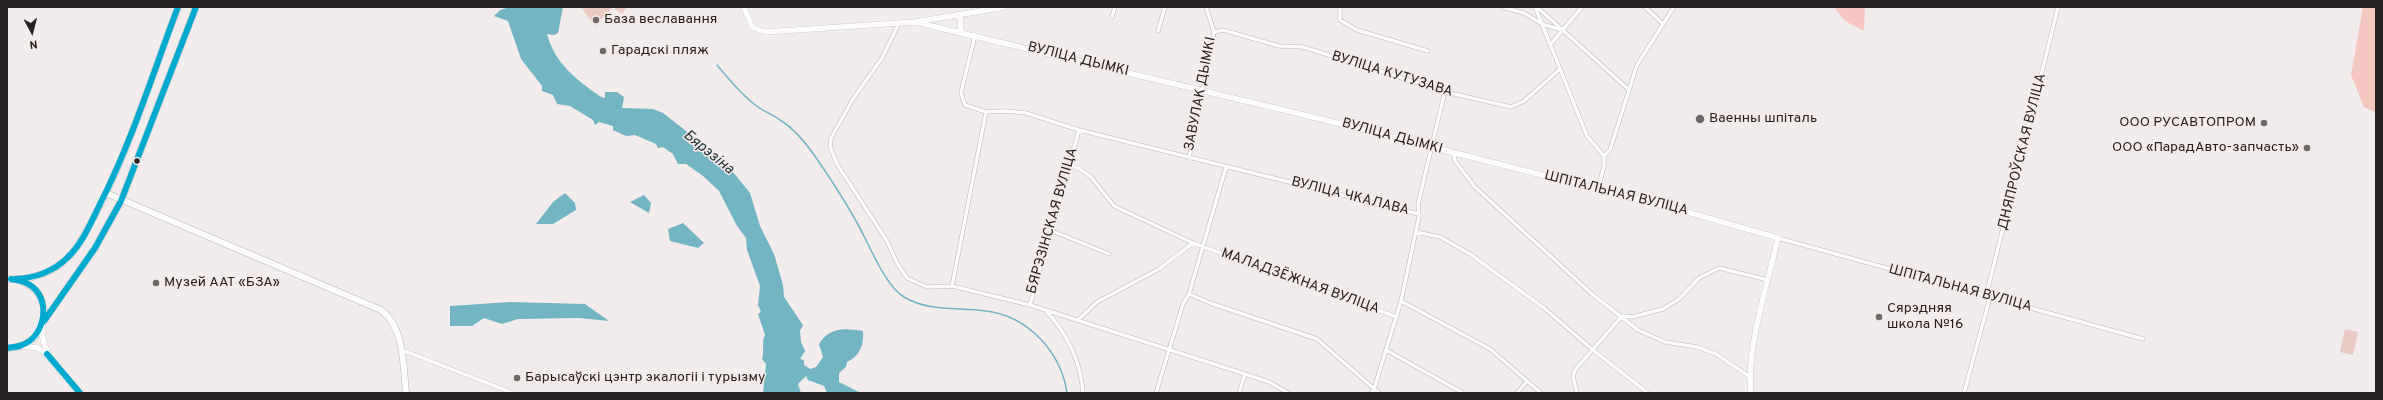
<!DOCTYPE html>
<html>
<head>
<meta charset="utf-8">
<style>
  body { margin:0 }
  #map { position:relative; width:2383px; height:400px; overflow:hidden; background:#f2ecec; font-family:Overpass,sans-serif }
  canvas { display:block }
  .frame { position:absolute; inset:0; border:8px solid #262221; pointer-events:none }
  .north { position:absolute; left:12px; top:12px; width:40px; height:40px; -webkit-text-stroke:3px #f5eae9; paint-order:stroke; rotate:173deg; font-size:11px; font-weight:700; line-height:16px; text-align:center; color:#262221 }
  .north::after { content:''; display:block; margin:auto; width:14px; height:18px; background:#262221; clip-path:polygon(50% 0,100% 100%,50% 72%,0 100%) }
</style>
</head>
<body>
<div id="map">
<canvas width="2383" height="400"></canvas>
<div class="frame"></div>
<div class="north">N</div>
</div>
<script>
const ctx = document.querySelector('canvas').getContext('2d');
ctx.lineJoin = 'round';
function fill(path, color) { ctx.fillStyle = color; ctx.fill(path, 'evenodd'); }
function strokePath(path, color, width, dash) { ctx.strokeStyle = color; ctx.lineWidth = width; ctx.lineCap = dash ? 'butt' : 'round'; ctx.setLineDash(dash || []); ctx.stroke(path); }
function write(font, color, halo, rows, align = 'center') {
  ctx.font = font + ' Overpass,sans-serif'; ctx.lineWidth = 3; ctx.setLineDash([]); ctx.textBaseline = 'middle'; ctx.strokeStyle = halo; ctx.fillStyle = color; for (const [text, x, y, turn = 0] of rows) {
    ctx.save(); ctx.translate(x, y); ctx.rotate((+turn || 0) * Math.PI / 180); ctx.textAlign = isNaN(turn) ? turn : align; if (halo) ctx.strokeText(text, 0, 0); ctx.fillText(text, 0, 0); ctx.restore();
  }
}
fill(new Path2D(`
  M581,7H627L622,14L613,7L595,26Z
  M2345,329L2358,332L2353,355L2340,352Z`), '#ebc9c4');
fill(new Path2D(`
  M1834,7H1865L1864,31L1845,21Z
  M2363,7H2376V112L2364,107L2351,75Z`), '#f4c7c1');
fill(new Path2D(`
  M510,7H563L558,33L554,35L547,34C555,64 577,80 601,97L605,98V92H617L624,97L622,108L653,109L663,113L704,145V149L714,158L722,159L726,167L733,172L750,193L760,226L774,254L783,285L784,297L803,325L800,331L801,342L805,351L800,359L804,360V365L810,369L816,367L823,357L819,344C830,327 844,328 863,331C864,345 860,356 847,362L846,367L839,373V382L861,393H827L824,386L808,380L806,376L798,384L801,393H763L766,364L762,359C765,351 761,343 765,335L758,314L761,312L758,305L760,286L747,250L746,238L737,226L719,191L703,176L686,164H678L673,154L663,147L658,148L656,144L635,135L626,136L613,130V126L599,122L595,125L593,120L570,106L557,104L553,95L542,91V86L521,59L508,21L494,16L500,10Z
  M565,193L575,203L576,210L553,224H536L553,202Z
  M644,195L651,203L649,213L630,202Z
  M683,223L704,243L698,248L670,241L668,229Z
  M510,302L585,304L609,321L579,318L518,319L502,324L484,318L472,326H450V306Z`), '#73b5c3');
strokePath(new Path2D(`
  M717,65C729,79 740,93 754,104C762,111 772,114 780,120C795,129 809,147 819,162C832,181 845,201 856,221C868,241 884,285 904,297C929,312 958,307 986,311C1028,316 1061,352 1067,393`), '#73b5c3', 1.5);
const street = new Path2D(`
  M1340,7V20L1357,30L1428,51
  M1502,7L1524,13L1542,24L1587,136L1604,156
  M1535,7L1542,24L1562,30
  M1537,7L1628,89
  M1645,7L1663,24
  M1112,17L1115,7
  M899,23L882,58L853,99L831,138L830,147L837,164L887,241L897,263L907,278L927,287L952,286L1030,305L1245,374L1269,382L1288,393
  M1158,31L1165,7
  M1214,32L1223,30L1279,46L1303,47L1450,93L1511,107L1524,101L1560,69
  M975,35L961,93L965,105L986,112L1006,111L1026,113L1079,130L1419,214
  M1550,45L1582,7
  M1454,154L1455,161L1475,187L1592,294L1638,330L1665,342L1697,347L1716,354L1750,377
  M1189,158L1214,32L1206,7
  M1069,165L1080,169L1091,177L1114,206L1193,243L1397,317
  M1598,189L1604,166V156L1610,150L1637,65L1674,7
  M1050,230L1109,254
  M1416,232L1440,237L1470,254L1544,308L1593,350L1648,393
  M1778,238L2143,339
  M952,286L986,112
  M1189,294L1210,303L1317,339L1379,393
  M1986,296L2058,7
  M1401,301L1490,349L1541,393
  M1030,305L1079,130
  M1046,311C1067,333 1081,362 1083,393
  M1078,320L1097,302L1159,269L1193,243
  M402,350L513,393
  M1386,350L1463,393
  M1156,393L1183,304L1189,294L1226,167
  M1239,393L1245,374
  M1371,393L1374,389L1401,301L1419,217L1418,204L1445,91
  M1517,393L1527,381
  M1577,393L1573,377L1575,370L1622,316L1632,317L1663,309L1679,299L1699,278L1719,268L1768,280
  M1964,393L1990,297`);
const secondary = new Path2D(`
  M744,7L752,27L765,32L915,22L1005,7
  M960,16L961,32
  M915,22L1321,119L1680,210L1778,238C1768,283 1746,348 1751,393
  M42,327C41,355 63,374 80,393
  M22,346L38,348L47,354`);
const primary = new Path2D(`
  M106,193L381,310C405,328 403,365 406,393
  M7,279C57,279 56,348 7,348
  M15,279C32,279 50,273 63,262C77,251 86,231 95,215C130,149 151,77 178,7
  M44,321L95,248L121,201L196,7`);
strokePath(street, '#bbb7b6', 4.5);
strokePath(secondary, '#bbb7b6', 6);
strokePath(primary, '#bbb7b6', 7);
strokePath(street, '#fdfcfc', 3.5);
strokePath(secondary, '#fdfcfc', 5.5);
strokePath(primary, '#fdfcfc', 6);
strokePath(new Path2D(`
  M15,279C34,278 53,272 67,258C82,244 91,223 100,204C132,141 153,73 178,7
  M44,321L95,248L121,201L196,7
  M7,348C12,347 18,347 22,345C43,337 50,307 36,290C29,282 20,281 11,279
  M47,354L80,393`), '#00a9ce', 6);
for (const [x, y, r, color] of [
  [596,20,4,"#6d6968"],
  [603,51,4,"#6d6968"],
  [1700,119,5,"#6d6968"],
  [2264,123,4,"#6d6968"],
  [2307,148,4,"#6d6968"],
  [137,161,3.5,"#262221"],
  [156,283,4,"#6d6968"],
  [1879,317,4,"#6d6968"],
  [517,378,4,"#6d6968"]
]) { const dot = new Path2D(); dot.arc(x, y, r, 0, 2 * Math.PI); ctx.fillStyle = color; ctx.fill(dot); strokePath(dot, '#f5eae9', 1.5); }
write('14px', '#262221', '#f5eae9', [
  ["База веславання",604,20],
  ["Гарадскі пляж",611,51],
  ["Ваенны шпіталь",1709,119],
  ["ООО РУСАВТОПРОМ",2256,123,"right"],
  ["ООО «ПарадАвто-запчасть»",2299,148,"right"],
  ["Музей ААТ «БЗА»",164,283],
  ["Сярэдняя",1887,309],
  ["школа №16",1887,325],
  ["Барысаўскі цэнтр экалогіі і турызму",525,378]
], 'left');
write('14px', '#262221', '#f5eae9', [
  ["ВУЛІЦА ДЫМКІ",1078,60,14],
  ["ВУЛІЦА КУТУЗАВА",1392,75,17],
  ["ЗАВУЛАК ДЫМКІ",1201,94,-79],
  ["ВУЛІЦА ДЫМКІ",1392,137,15],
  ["ДНЯПРОЎСКАЯ ВУЛІЦА",2023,152,-76],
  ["ШПІТАЛЬНАЯ ВУЛІЦА",1616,194,14],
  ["ВУЛІЦА ЧКАЛАВА",1350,197,14],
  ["БЯРЭЗІНСКАЯ ВУЛІЦА",1053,221,-74],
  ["МАЛАДЗЁЖНАЯ ВУЛІЦА",1300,282,20],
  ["ШПІТАЛЬНАЯ ВУЛІЦА",1960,289,15]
]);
write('italic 15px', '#20363b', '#f5eae9', [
  ["Бярэзіна",708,153,39]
]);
</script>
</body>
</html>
